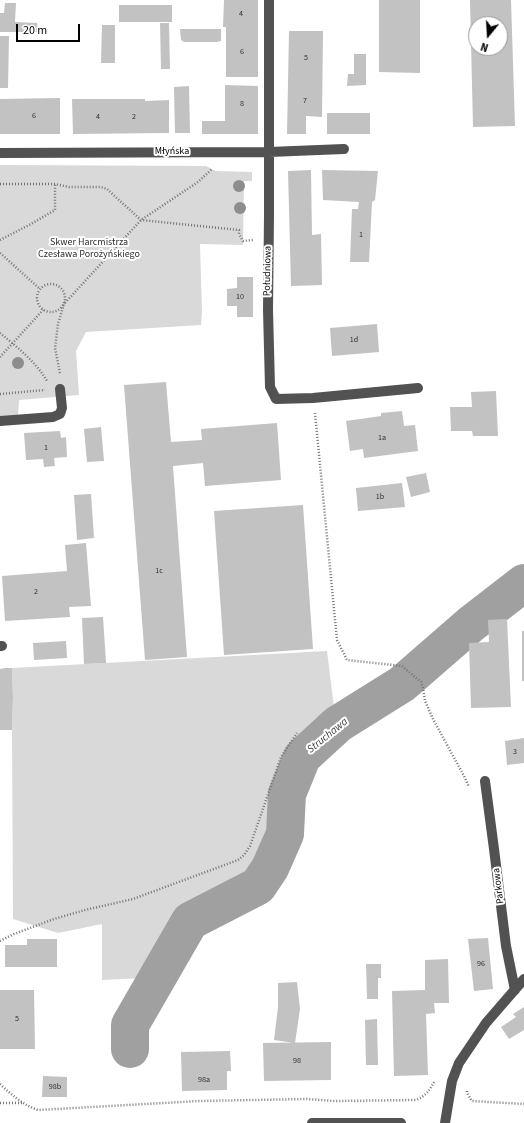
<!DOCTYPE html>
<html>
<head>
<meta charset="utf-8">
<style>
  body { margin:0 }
  #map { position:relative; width:524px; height:1123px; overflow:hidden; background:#fff; font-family:"Source Sans 3",sans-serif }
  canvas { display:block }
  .north { position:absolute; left:468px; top:16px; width:40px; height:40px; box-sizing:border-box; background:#fff; border:1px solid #999; border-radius:50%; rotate:198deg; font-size:11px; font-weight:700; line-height:16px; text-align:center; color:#000 }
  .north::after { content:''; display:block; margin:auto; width:14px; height:18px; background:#000; clip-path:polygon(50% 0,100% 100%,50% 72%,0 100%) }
  .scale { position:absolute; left:16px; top:24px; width:64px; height:18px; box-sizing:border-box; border:2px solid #000; border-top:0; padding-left:5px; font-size:12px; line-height:14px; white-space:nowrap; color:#000; -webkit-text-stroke:3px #fff; paint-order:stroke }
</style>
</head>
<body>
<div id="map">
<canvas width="524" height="1123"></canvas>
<div class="north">N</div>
<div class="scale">20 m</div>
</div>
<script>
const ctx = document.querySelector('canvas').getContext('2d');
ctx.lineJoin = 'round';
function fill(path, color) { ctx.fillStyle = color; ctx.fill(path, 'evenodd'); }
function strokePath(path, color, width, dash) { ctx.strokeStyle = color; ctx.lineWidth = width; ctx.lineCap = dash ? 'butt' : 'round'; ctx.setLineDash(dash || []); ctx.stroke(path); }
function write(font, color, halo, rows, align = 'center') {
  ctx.font = font + ' "Source Sans 3",sans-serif'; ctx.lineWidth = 4; ctx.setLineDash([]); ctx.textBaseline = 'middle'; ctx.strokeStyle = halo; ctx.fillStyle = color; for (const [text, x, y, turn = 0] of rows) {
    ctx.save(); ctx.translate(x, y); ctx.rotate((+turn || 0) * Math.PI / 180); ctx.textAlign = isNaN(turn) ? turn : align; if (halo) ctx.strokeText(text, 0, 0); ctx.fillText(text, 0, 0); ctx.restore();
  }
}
fill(new Path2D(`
  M0,165L206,166L216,171L252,172V181H244L243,245L200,244L202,312L201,325L86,332L76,351L79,395L19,400L18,415L0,417Z
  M327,651L334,707L293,755L253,869L184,913L143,978L102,980V924L58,933L13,919L12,730L13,697L12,668Z`), '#d9d9d9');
strokePath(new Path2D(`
  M130,1049V1025L190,921L258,886L270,868L285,834L287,794L302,757L338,724L402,684L471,624L524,583`), '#a0a0a0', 38);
fill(new Path2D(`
  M224,0H258V77H226V27H223Z
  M379,0H420V73L379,72Z
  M470,0H511L515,126L473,127ZM476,24H500V48H476Z
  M5,3H16L15,22L37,23L38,32H0V13H4Z
  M119,5H172V22H119Z
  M160,23H169L170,69H161Z
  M102,25H115V63H101Z
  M180,29H221V41L217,42H184L181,40Z
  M289,31H323L322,117L306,116V134H287Z
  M0,36H9L8,88H0Z
  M354,54H366V85L347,86L348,74H354Z
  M225,85L258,86V134H202V121H225Z
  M189,86L190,133H175L174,87Z
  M60,98V134H0V99Z
  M72,99H145V101L169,100V133L73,134Z
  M327,113H370V134H327Z
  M311,170L312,235L321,234L322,285L291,286L288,171Z
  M322,170L378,171L375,200L372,202L369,262H350L352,209H358L359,202L323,200Z
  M237,277H253V317H237V306H227V289L237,288Z
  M377,324L379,352L332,356L330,328Z
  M166,382L171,442L202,440L201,429L277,423L281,480L205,486L203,463L173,466L187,657L145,660L124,385Z
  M496,391L498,436H473L472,431H451L450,407H472L471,392Z
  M402,411L404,426L415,425L418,451L364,458L363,449L350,451L346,421L381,416V413Z
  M101,427L104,461L87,462L84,429Z
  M60,431L61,438L66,437L67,457L54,458L55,466L44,467L43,459L26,460L24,433Z
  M426,473L430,492L411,497L406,477Z
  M402,483L405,507L358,511L356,488Z
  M91,494L94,538L77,540L74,495Z
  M303,505L313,649L224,655L214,511Z
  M86,543L91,606L69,607L70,617L5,621L2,576L67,571L65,545Z
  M103,617L106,663L84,664L82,618Z
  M507,619L511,707L471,708L469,643L489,642L488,620Z
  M522,631H524V681H522Z
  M66,641L67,658L34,660L33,643Z
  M5,668H12L13,697L12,730H0V669Z
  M524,738V763L507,765L505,741Z
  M488,938L493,989L474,991L468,939Z
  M27,939H57V967H5V945H27Z
  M448,959L449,1003H434L435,1013L426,1014L428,1075L394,1076L392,991L425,990V960Z
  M366,964H381V978H378V999H367Z
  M297,982L300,1009L295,1043L274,1040L278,1007V983Z
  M0,990H34L35,1049H0Z
  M524,1007V1030L509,1039L501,1027L516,1017L513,1014Z
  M377,1019L378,1065H366L365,1020Z
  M331,1042V1080L264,1081L263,1043Z
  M230,1051L231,1071H227V1090L182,1091L181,1052Z
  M43,1076L67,1077V1097H42Z`), '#c2c2c2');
strokePath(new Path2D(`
  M0,184H55L69,187H101L107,189L141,220L239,230V234L243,241L253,240
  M0,240L31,224L55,210V184
  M0,253L40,289
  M37 298a14 14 0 1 1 28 0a14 14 0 1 1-28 0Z
  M0,333C17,347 36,362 47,381
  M0,357L43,310
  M60,373L55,348L58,324L64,304L141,220L198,182L212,169
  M0,394L45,390
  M315,413L337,640L347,660L402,666L421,682L423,688L425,701L433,719L464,776L469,787
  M0,941L14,934L54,919L85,910L133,899L238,860L244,855L250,846L281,757L297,733
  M0,1084C12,1095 23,1105 38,1110L199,1101L307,1099L335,1101L416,1100C426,1096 430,1090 435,1080
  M467,1091V1093L472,1101L524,1104
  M0,1103H22`), '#747474', 2.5, [1, 2]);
strokePath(new Path2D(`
  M269,0V215L268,310L270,387L276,399L313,398L418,388
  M0,153L269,152L344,149
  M0,421L53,417L60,414L62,408L60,389
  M0,646H2
  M485,781L494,849L506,946L515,990
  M312,1123H401
  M445,1123L452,1081L459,1063L486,1023L524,979`), '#525252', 10);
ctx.fillStyle = '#8d8d8d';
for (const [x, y] of [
  [239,186],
  [240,208],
  [18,363]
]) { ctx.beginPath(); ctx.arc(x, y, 6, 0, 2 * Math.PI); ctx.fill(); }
write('8px', '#303030', null, [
  ["4",241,14],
  ["6",242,52],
  ["5",306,58],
  ["7",305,101],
  ["8",242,104],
  ["6",34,116],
  ["4",98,117],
  ["2",134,117],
  ["1",361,235],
  ["10",240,297],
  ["1d",354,340],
  ["1a",382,438],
  ["1",46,448],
  ["1b",380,497],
  ["1c",159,571],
  ["2",36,592],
  ["3",515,752],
  ["96",481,964],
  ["5",17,1019],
  ["98",297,1061],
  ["98a",204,1080],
  ["98b",55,1087]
]);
write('10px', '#000', '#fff', [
  ["Młyńska",172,152],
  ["Południowa",268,271,-89],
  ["Parkowa",499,886,-97]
]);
write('10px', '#303030', '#fff', [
  ["Skwer Harcmistrza",89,243],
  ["Czesława Porożyńskiego",89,255]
]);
write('italic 11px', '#414141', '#fff', [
  ["Struchawa",328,736,-39]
]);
</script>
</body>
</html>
